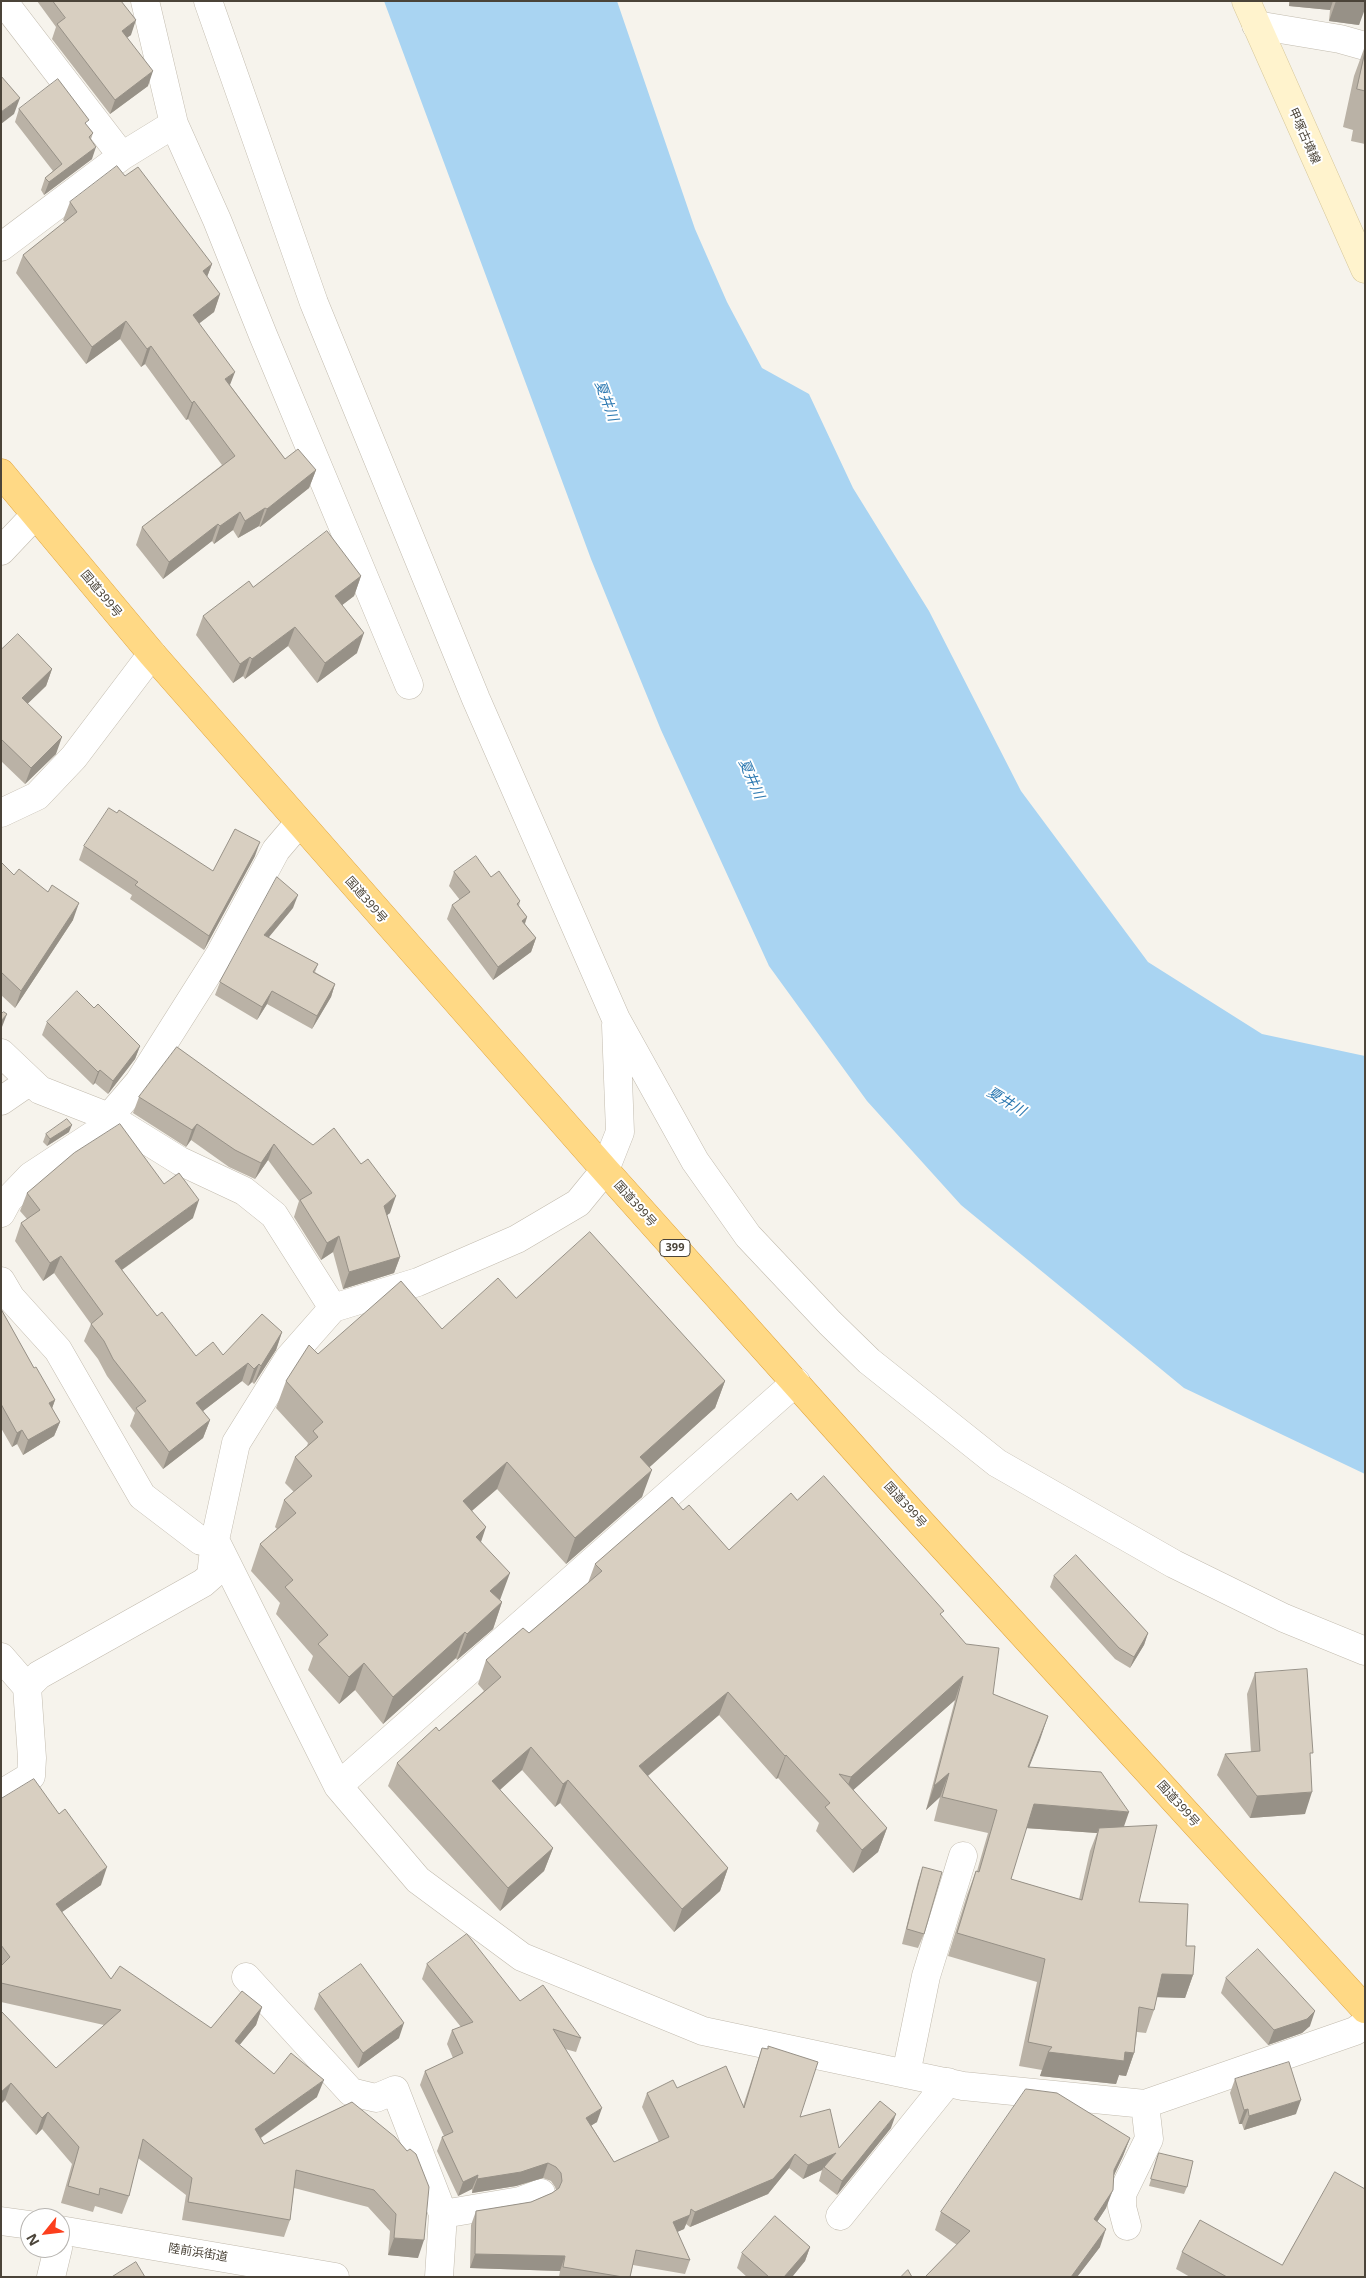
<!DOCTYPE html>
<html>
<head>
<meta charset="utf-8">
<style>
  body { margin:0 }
  #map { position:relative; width:1366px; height:2278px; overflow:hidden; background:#f6f3ec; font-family:"Noto Sans",sans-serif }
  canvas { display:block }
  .frame { position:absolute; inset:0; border:2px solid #4b4439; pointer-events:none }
  .north { position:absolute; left:20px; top:2208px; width:50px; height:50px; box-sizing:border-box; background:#fff; border:1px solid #b7b4b0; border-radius:50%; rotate:241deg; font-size:14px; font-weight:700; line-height:20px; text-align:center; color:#4b4439 }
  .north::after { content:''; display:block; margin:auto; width:18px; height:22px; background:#fc3f1d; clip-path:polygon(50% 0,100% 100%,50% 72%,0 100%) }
</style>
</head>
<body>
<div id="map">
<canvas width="1366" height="2278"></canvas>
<div class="frame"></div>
<div class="north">N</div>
</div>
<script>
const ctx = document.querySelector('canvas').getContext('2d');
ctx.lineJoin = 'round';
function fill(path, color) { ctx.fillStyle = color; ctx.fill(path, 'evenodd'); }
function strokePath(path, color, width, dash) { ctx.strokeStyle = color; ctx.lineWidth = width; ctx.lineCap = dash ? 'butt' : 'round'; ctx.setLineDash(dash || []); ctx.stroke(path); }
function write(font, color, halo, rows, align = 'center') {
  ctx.font = font + ' "Noto Sans","Noto Sans JP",sans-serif'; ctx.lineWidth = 4; ctx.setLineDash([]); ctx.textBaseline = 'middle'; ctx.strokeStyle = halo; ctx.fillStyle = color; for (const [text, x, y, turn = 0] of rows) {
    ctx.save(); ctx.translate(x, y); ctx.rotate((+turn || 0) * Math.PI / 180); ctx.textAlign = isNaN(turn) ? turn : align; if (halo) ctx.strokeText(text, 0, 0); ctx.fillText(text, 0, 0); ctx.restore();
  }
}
fill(new Path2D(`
  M384,1H617L695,229L727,302L762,368L809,394L853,488L929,611L1021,791L1148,962L1262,1034L1365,1056V1474L1184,1388L961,1205L867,1101L769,966L661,730L591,559Z`), '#a9d4f2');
const minor = new Path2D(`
  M3,1L122,156
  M145,1L174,124L217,220L263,335L409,685
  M208,1L314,303L476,699L616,1019L695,1161L748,1236L830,1323L869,1361L997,1463L1174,1564L1284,1618L1365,1651
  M1256,25L1340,39L1365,46
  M1,247L122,156L174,124
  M1,551L35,515
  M1,813L37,796L74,757L152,654
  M1,1053L40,1090L109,1117L180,1161L244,1191L274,1215L333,1308
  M1,1101L30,1081
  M1,1213L8,1200L31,1176L101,1130L109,1117L139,1082L220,954L276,850L299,823
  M1,1281L11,1298L58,1350L142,1496L201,1541L215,1540L236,1443L289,1358L333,1308L418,1282L517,1239L578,1203L605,1170L620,1132L616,1025
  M215,1540L338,1786L418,1880L522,1957L703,2031L963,2086L1145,2104L1355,2031L1365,2024
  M1,1657L27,1687
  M338,1786L796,1382
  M1,1794L31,1776L32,1758L27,1687L39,1675L203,1583L211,1576L215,1540
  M246,1977L351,2092L376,2098L395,2090L443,2214L439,2277
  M906,2074L926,1976L963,1856
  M443,2214L520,2201L541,2193
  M840,2216L948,2082
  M1127,2226L1122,2207V2194L1149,2139L1145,2104
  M51,2277L58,2248`);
const tertiary = new Path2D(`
  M1,2221L30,2225
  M60,2230L335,2277`);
const secondary = new Path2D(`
  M1246,1L1365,269`);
const trunk = new Path2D(`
  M1,473L152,654L605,1170L883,1481L1365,2009`);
strokePath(minor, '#c2bbae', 29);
strokePath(tertiary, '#c2bbae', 29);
strokePath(secondary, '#d6c79b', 29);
strokePath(trunk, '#e0a43c', 29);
strokePath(minor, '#fff', 28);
strokePath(tertiary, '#fff', 28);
strokePath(secondary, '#fff3cd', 28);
strokePath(trunk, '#ffd985', 28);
fill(new Path2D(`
  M37,1H121L131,35L127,37L148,86L110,114L52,39L56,27Z
  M1289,1H1365L1359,25L1329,21L1330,10L1289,6Z
  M1365,46V144L1351,141L1353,130L1343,127L1354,76Z
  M19,109L87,126L93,133L91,139L92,159L44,195L41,190L45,178L53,171L15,122Z
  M125,176L212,264L207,277L220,294L214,312L199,323L230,385L285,459L316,470L309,488L260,527L259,526L238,538L233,530L214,544L212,541L163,579L136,545L142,527L222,465L188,419L186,420L145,364L141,367L120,339L86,364L16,273L23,255L65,222L63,220L70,202Z
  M361,576L354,596L342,605L357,653L317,683L288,646L245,679L243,676L233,683L196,635L203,616L253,587Z
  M1,650L52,669L46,686L27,704L56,754L25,784L1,761Z
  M84,846L213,871L255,856L204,950L130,899L132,895L79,860Z
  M1,862L14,875L73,920L15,1008L1,995Z
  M454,872L491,877L520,901L519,906L527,917L525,924L536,938L531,952L493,980L447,919L452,905L460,900L449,886Z
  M293,908L268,937L318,964L315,972L335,984L331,997L312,1029L267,1004L257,1020L215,995L220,982Z
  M94,1008L140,1046L135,1059L108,1094L95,1083L93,1085L42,1035L47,1022Z
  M177,1047L390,1213L387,1215L400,1257L394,1273L343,1289L333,1252L321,1260L294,1217L299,1201L268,1160L255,1179L229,1167L191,1140L186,1147L133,1113L139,1097Z
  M69,1132L47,1146L43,1142L46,1134Z
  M164,1184L193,1218L122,1270L157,1316L196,1356L223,1355L282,1332L276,1350L254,1384L252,1382L248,1386L242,1381L203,1411L210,1420L203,1438L163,1469L130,1426L135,1413L107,1376L98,1359L84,1341L91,1324L54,1273L43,1281L15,1241L21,1223L27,1219L20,1211L27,1193Z
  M516,1298L725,1381L715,1408L649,1467L642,1497L566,1564L497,1489L472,1511L481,1542L500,1600L502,1602L493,1629L457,1660L456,1658L383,1724L355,1690L339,1704L308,1670L313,1656L276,1614L280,1603L251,1571L260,1544L277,1529L275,1527L284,1500L294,1492L285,1483L295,1457L307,1446L308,1443L276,1408L286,1381L318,1354L442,1329Z
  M1,1309L34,1368L55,1400L52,1408L60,1422L54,1436L23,1455L17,1444L12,1447L1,1428Z
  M797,1500L942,1616L993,1694L1048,1716L1029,1767L1124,1827L1139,1902L1186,1946L1193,1975L1185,1998L1157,1997L1154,2010L1146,2033L1137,2032L1134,2053L1126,2076L1119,2075L1116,2084L1040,2076L1042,2070L1019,2066L1037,1982L948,1956L967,1895L976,1871H977L988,1833L934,1821L940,1797L926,1810L955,1700L853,1790L887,1828L878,1852L853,1873L816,1831L819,1823L778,1778L776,1779L719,1715L648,1776L728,1868L720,1891L674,1932L560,1803L555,1807L522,1770L500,1790L553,1848L544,1871L500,1911L388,1786L397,1763L439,1731L484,1691L478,1684L486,1660L529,1633L588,1583L595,1564L683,1510L729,1550ZM1026,1828L1097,1833L1090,1851L1079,1899L1011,1879Z
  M1054,1576L1148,1633L1144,1645L1130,1668L1115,1659L1050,1587Z
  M1255,1673L1310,1760L1305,1814L1250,1818L1217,1775L1225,1754L1251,1752L1247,1694Z
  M1,1799L101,1885L62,1912L111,1979L211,2028L262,2007L256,2025L239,2045L274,2074L317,2097L261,2138L264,2144L352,2102L418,2258L388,2255L390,2231L368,2207L294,2188L290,2220L284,2237L182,2220L186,2195L138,2158L129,2196L122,2214L95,2206L93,2212L61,2203L72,2164L42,2129L36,2135L5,2100L1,2011L56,2068L104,2025L1,2002Z
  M923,1867L924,1934L918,1948L902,1944L918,1881Z
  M427,1964L520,2001L581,2038L576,2052L565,2049L597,2122L591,2125L614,2162L659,2142L642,2107L647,2093L677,2088L743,2106L762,2048L800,2117L839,2148L891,2128L837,2195L819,2181L822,2170L803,2179L789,2168L768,2194L690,2227L686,2224L684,2229L677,2232L690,2260L685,2274L633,2265L630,2277H559L560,2271L470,2268L471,2225L476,2211L531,2202L552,2193L556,2190L555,2187L551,2181L543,2178L516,2186L472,2193V2189L458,2196L437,2151L442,2137L444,2136L420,2085L425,2071L453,2058L447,2044L452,2030L461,2027L422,1979Z
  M1226,1978L1310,2026L1302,2033L1268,2045L1221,1993Z
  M319,1994L399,2038L358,2068L314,2009Z
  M1235,2079L1296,2114L1244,2130L1242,2124H1239L1230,2093Z
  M1130,2138L1123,2156L1114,2175L1106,2208L1097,2222L1100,2247L1077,2277H925L957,2245L935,2230L941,2212Z
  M1159,2153L1187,2187L1184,2194L1149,2186Z
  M810,2247L805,2261L792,2277H747L737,2268L742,2253Z
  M1182,2252L1282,2265L1365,2277H1190L1176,2269Z`), '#bab2a6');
fill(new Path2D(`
  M1290,1H1333L1330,10L1289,6Z
  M1336,1H1365V9L1359,25L1329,21Z
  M136,20L131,35L117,45L122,31Z
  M153,71L148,86L110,114L115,100Z
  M20,98L14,114L1,124V112Z
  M96,147L92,159L44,195L49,182Z
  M212,264L205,282L203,271Z
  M220,294L214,312L187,333L193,315Z
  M126,321L120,339L86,364L92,347Z
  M151,346L145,364L141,367L147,349Z
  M235,372L228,390L225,379Z
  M194,401L188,419L186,420L192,403Z
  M316,470L309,488L260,527L267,509Z
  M265,508L259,526L238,538L245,521Z
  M240,512L233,530L214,544L220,526Z
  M218,524L212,541L163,579L169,562Z
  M361,576L354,596L328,616L335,596Z
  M295,627L288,646L245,679L252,659Z
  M364,633L357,653L317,683L325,663Z
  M250,657L243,676L233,683L240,664Z
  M52,669L46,686L16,715L22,698Z
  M62,737L56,754L25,784L31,768Z
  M260,842L255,856L204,950L209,936Z
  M298,895L293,908L260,948L264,935Z
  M79,903L73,920L15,1008L21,991Z
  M527,917L522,931V921Z
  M536,938L531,952L493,980L498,967Z
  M335,984L331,997L312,1029L317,1016Z
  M272,991L267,1004L257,1020L262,1007Z
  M7,1014L2,1027L1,1028V1021Z
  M140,1046L135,1059L108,1094L113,1081Z
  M100,1070L95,1083L93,1085L98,1072Z
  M197,1124L191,1140L186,1147L192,1130Z
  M72,1125L69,1132L47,1146L50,1139Z
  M274,1144L268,1160L255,1179L261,1163Z
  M396,1196L390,1213L378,1222L384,1206Z
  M199,1200L193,1218L109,1279L115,1261Z
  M339,1236L333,1252L321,1260L327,1243Z
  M61,1256L54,1273L43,1281L50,1263Z
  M400,1257L394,1273L343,1289L349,1272Z
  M282,1332L276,1350L254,1384L261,1366Z
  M248,1363L242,1381L190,1421L196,1403Z
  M259,1364L252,1382L248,1386L254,1369Z
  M725,1381L715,1408L631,1484L640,1457Z
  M55,1400L50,1414L49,1403Z
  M210,1420L203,1438L163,1469L169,1452Z
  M60,1422L54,1436L23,1455L28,1440Z
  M22,1430L17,1444L12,1447L17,1433Z
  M507,1462L497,1489L453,1527L463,1501Z
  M652,1470L642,1497L566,1564L575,1538Z
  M486,1527L477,1554L476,1537Z
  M510,1573L500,1600L490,1591Z
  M502,1602L493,1629L457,1660L467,1634Z
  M465,1632L456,1658L383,1724L393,1697Z
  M1148,1633L1144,1645L1130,1668L1134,1657Z
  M364,1663L355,1690L339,1704L349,1677Z
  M963,1676L955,1700L842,1800L851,1777Z
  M728,1692L719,1715L631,1790L639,1766Z
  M1048,1716L1040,1740L1020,1790L1028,1767Z
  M531,1747L522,1770L484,1804L492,1781Z
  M786,1755L778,1778L776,1779L785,1756Z
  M949,1773L940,1797L926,1810L934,1786Z
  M568,1780L560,1803L555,1807L563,1784Z
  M1312,1792L1305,1814L1250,1818L1257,1796Z
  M1034,1804L1129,1812L1121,1835L1099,1828L1097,1833L1025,1828Z
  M887,1828L878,1852L853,1873L862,1850Z
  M553,1848L544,1871L500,1911L508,1888Z
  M107,1867L101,1885L49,1921L56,1904Z
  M728,1868L720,1891L674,1932L682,1909Z
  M1162,1974L1193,1975L1185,1998L1153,1997Z
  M262,2007L256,2025L229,2058L235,2041Z
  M1315,2011L1310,2026L1302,2033L1268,2045L1274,2030Z
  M404,2023L399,2038L358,2068L363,2053Z
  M1048,2052H1125L1134,2053L1126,2076L1119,2075L1116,2084L1040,2076Z
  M324,2080L317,2097L249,2146L255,2129Z
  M11,2083L5,2100L1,2104V2092Z
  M1301,2100L1296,2114L1244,2130L1249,2116Z
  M602,2108L597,2122L581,2132L586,2118Z
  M1248,2109L1242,2124H1239L1244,2110Z
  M48,2112L42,2129L36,2135L42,2118Z
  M896,2114L891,2128L837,2195L842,2181Z
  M1130,2138L1123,2156L1108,2188L1114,2170Z
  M836,2153L824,2167L822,2170L803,2179L808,2165Z
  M795,2154L789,2168L768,2194L690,2227L695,2212Z
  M548,2163L543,2178L516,2186L472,2193L477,2179Z
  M478,2175L472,2189L458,2196L463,2182Z
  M1113,2190L1106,2208L1087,2237L1094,2219Z
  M690,2215L684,2229L668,2236L673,2222Z
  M1106,2229L1100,2247L1077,2277H1071Z
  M394,2238L424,2240L418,2258L388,2255Z
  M810,2247L805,2261L792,2277H784Z
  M475,2254L565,2256L560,2271L470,2268Z`), '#979187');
const building = new Path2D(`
  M53,1H121L136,20L122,31L153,71L115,100L57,24L65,18Z
  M1365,52V91L1357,89Z
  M1,76L20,98L1,112Z
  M58,79L89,120L85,123L93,133L89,137L96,147L49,182L45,178L62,164L19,109Z
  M117,166L125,176L138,167L212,264L203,271L220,294L193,315L235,372L225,379L285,459L298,449L316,470L267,509L265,508L245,521L240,512L220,526L218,524L169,562L142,527L235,456L194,401L192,403L151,346L147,349L126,321L92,347L23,255L77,212L70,202Z
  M327,531L361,576L335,596L364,633L325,663L295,627L252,659L250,657L240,664L203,616L249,581L253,587Z
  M18,634L52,669L22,698L62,737L31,768L1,739V650Z
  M109,808L117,813L119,810L213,871L235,829L260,842L209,936L135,885L138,882L84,846Z
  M476,856L491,877L499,871L520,901L517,904L527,917L522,921L536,938L498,967L452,905L470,892L454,872Z
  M1,862L14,875L19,869L48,892L52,885L79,903L21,991L1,972Z
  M277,877L298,895L264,935L318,964L313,972L335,984L317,1016L272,991L262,1007L220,982Z
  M77,991L94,1008L98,1004L140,1046L113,1081L100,1070L98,1072L47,1022Z
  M4,1012L7,1014L1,1021V1014Z
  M177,1047L313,1145L334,1128L361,1164L368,1159L396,1196L384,1206L400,1257L349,1272L339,1236L327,1243L300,1200L312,1193L274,1144L261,1163L235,1150L197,1124L192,1130L139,1097Z
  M67,1119L72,1125L50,1139L46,1134Z
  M120,1124L164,1184L179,1173L199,1200L115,1261L157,1316L162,1312L196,1356L213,1342L223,1355L262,1314L282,1332L261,1366L259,1364L254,1369L248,1363L196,1403L210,1420L169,1452L136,1408L146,1401L113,1359L104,1341L91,1324L103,1314L61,1256L50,1263L21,1223L40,1210L27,1193L74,1153Z
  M590,1232L725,1381L640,1457L652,1470L575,1538L507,1462L463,1501L486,1527L476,1537L510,1573L490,1591L502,1602L467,1634L465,1632L393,1697L364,1663L349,1677L318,1644L328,1635L285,1587L293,1580L260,1544L296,1513L284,1500L312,1476L295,1457L318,1437L313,1431L323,1422L286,1381L309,1345L318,1354L401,1281L442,1329L498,1278L516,1298Z
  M1,1309L34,1368L36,1367L55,1400L49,1403L60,1422L28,1440L22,1430L17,1433L1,1404Z
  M824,1476L944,1611L940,1614L966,1644L999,1648L993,1694L1048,1716L1028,1767L1101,1772L1129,1812L1034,1804L1011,1879L1082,1900L1099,1828L1157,1825L1139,1902L1188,1904L1186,1946H1195L1193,1975L1162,1974L1154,2010L1139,2007L1134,2053L1125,2052L1124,2061L1048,2052L1052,2047L1028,2042L1045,1959L957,1933L976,1871L979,1872L997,1810L942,1797L949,1773L934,1786L963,1676L851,1777L839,1774L887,1828L862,1850L825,1807L830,1803L786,1755L785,1756L728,1692L639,1766L728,1868L682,1909L568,1780L563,1784L531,1747L492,1781L553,1848L508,1888L397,1763L436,1727L439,1731L501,1677L486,1660L523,1628L529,1633L602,1571L595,1564L672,1497L683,1510L689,1505L729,1550L791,1493L797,1500Z
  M1076,1555L1148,1633L1134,1657L1119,1648L1054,1576Z
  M1307,1669L1313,1753H1310L1312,1792L1257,1796L1225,1754L1260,1751L1255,1673Z
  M34,1779L59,1814L65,1809L107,1867L56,1904L111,1979L120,1966L211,2028L242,1991L262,2007L235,2041L274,2074L291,2053L324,2080L255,2129L264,2144L352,2102L395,2137L407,2151L410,2149L416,2154L429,2187L424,2240L394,2238L396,2214L374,2190L296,2170L290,2220L188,2202L192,2178L143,2139L129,2196L100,2188L99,2195L68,2186L79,2147L48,2112L42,2118L11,2083L1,2092V2011L56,2068L121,2010L1,1983V1966L10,1957L1,1945V1799Z
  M923,1867L942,1872L924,1934L907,1929Z
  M467,1934L520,2001L543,1985L581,2038L553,2029L602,2108L586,2118L614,2162L669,2137L647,2093L673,2080L677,2088L726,2066L744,2108L762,2048L768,2049V2046L818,2062L800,2117L830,2109L839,2148L880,2101L896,2114L842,2181L824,2167L836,2153L808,2165L795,2154L773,2179L695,2212L691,2209L690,2215L673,2222L690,2260L636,2250L630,2277H623L563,2267L565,2256L475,2254L476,2211L531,2202L552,2193L559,2188L562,2181L561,2173L556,2167L548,2163L521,2172L477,2179L478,2175L463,2182L442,2137L453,2132L425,2071L463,2053L452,2030L473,2022L427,1964Z
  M1258,1949L1315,2011L1307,2019L1274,2030L1226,1978Z
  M361,1964L404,2023L363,2053L319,1994Z
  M1289,2062L1301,2100L1249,2116L1248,2109L1244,2110L1235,2079Z
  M1026,2089L1057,2093L1130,2138L1114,2170L1113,2190L1094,2219L1106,2229L1071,2277H925L970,2231L941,2212Z
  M1159,2153L1193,2161L1187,2187L1151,2179Z
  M1335,2172L1365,2189V2277H1227L1182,2252L1200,2220L1282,2265Z
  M775,2216L810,2247L784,2277H769L742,2253Z
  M136,2262L145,2277H112Z
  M908,2270L912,2277H901Z`);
fill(building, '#d8cfc1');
strokePath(building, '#979187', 1);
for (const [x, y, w] of [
  [675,1248,30]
]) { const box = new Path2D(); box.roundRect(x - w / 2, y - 8.5, w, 17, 4); ctx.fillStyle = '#fff'; ctx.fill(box); strokePath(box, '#4b4439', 1); }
write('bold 11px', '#4b4439', null, [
  ["399",675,1248]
]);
write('12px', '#4b4439', '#fff', [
  ["甲塚古墳線",1304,136,66],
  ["国道399号",101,594,50],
  ["国道399号",366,900,49],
  ["国道399号",635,1204,48],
  ["国道399号",905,1505,48],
  ["国道399号",1178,1804,48],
  ["陸前浜街道",198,2253,9]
]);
write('italic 14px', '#2e7ab2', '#fff', [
  ["夏井川",606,401,70],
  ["夏井川",751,779,66],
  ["夏井川",1006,1102,31]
]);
</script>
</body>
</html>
